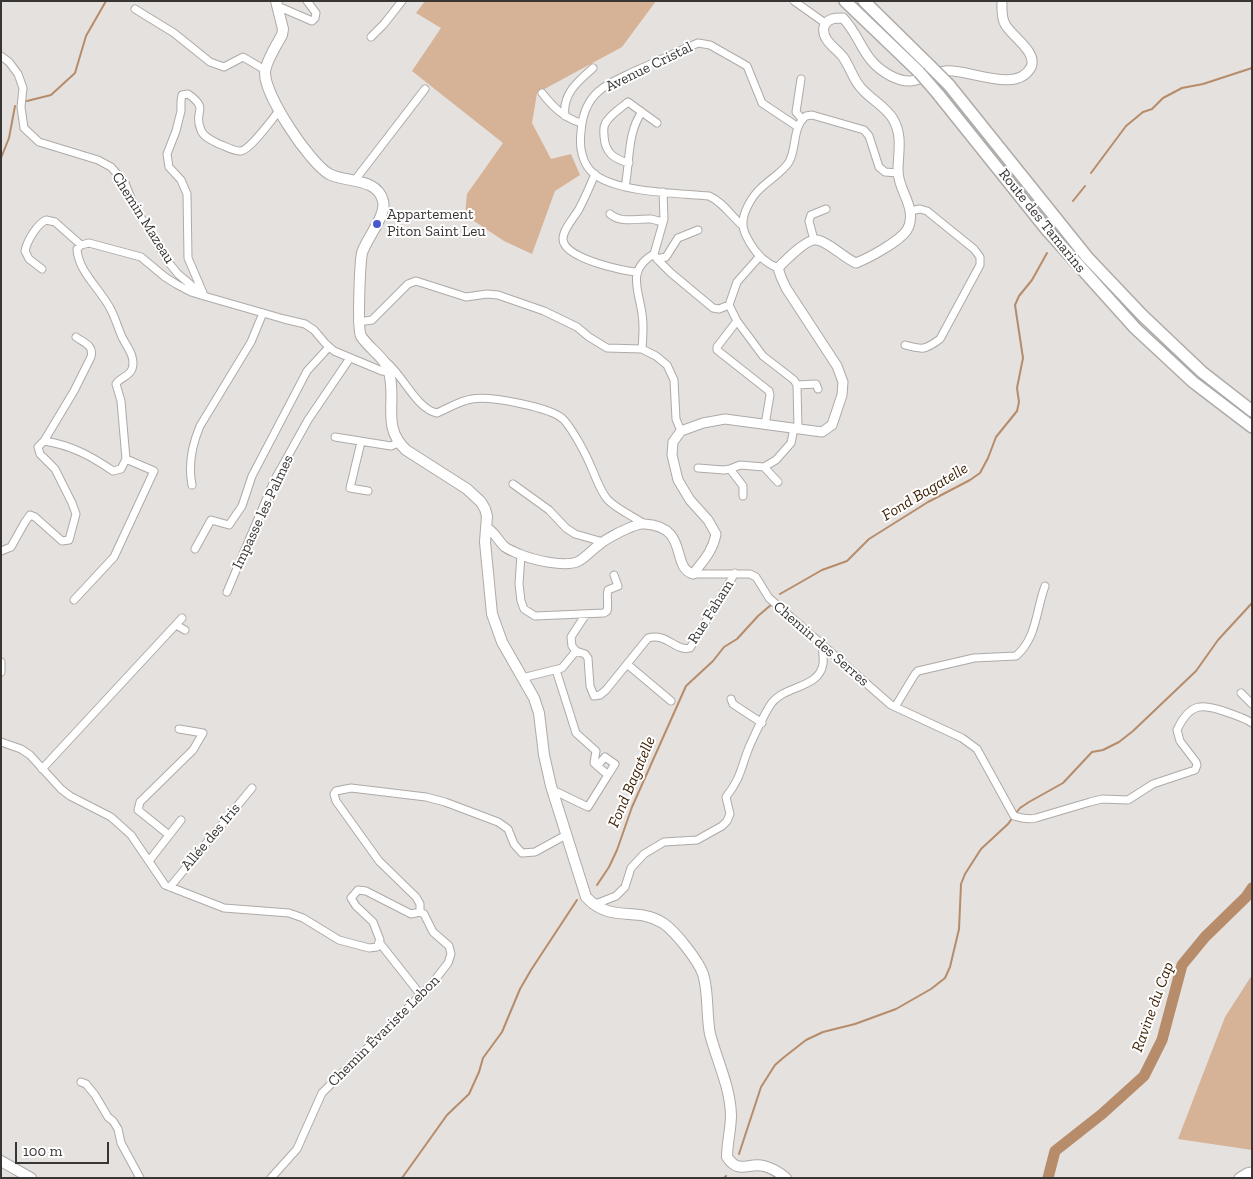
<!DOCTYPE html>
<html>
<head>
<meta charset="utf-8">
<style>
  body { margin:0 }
  #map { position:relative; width:1253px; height:1179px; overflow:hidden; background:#e5e1de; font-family:"Zilla Slab",serif }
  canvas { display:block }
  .frame { position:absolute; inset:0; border:2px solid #383635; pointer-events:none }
  .scale { position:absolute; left:15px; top:1142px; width:94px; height:22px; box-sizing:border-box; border:2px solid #383635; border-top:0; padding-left:6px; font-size:15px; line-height:18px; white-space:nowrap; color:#383635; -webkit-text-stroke:4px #fff; paint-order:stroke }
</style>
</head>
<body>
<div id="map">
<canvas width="1253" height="1179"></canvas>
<div class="frame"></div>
<div class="scale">100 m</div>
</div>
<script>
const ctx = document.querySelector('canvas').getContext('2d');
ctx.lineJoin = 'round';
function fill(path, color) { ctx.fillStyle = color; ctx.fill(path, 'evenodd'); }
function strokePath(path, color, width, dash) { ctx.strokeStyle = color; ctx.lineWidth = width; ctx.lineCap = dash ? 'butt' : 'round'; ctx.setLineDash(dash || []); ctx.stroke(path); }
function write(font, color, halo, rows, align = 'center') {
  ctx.font = font + ' "Zilla Slab",serif'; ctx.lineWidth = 4; ctx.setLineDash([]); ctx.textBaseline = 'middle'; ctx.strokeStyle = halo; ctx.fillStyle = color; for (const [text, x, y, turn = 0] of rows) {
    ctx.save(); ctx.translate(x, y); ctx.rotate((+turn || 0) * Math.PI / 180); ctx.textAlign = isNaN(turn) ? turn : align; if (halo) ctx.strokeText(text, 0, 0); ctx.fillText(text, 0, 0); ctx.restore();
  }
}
fill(new Path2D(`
  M425,1H656L622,47L537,93L532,123L551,159L571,154L580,175L555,191L532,254L504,241L465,215L467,194L503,143L412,71L441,28L416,13Z
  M1252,975V1150L1178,1139L1225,1017Z`), '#d6b297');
strokePath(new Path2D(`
  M27,101L51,95L75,73L86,36L106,1
  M1,158L9,138L15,106
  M1091,173L1126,126L1143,112L1152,109L1163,98L1182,88L1203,84L1252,68
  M1073,201L1085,186
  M780,594L822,570L847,561L869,539L928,502L970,480L980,473L988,458L996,437L1017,411L1019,402L1017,388L1023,358L1015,305L1019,296L1032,280L1047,253
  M1016,813L1020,808L1029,802L1063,783L1092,752L1103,750L1119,742L1133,731L1196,671L1218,640L1252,603
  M597,885L609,867L617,850L632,807L686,686L713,661L724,647L737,639L758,616L772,604
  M739,1154L761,1087L775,1065L783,1058L806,1040L823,1032L855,1024L896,1009L931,989L945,978L950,967L959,929L961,884L965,874L981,849L1008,824L1013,817
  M402,1178L447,1115L469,1094L479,1072L483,1058L502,1032L520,989L531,970L577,900
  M724,1178L726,1176`), '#b68c6a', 2);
strokePath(new Path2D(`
  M1048,1178L1055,1151L1102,1114L1144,1076L1162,1040L1182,965L1205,937L1246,897L1252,888`), '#b68c6a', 11);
const minor = new Path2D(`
  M794,1L825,23
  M135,9L174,33L210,62L224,67L243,57L265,70
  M279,9L282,8L312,21L315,18L316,13L307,1
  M371,37L384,24L402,1
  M1,56L9,62L18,74L23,88L21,107L24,128L39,142L98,160L111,167L125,183L134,206L169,263L178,274L204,296L284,319L305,324L314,330L325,343L334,351L382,371L389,372
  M801,79L796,112L802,119
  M542,93C553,107 564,118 581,123
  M565,116C562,94 578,81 593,68
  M629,163C614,159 605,153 604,136C604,132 603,128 605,124C609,115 621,108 628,102L657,123
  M595,174C590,186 585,198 579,209C574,218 563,229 563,239C563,258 622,271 637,272
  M355,180L425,89
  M625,187C630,163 627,132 642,112
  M610,214C622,224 637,218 651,219C655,220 659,221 663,222
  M743,226C731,216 723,202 709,196C679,193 618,193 594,174C582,164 579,147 581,132C582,117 587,101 599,91C609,82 623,77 635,71C656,62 677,52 698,43L710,45L747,66L762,103L798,127
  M814,240L809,221L811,215L826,209
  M654,254L664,219L663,192
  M760,256L737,282L729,305L737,321L763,356L794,380L797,385L798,429
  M656,257L657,259L666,257L678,238L698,230
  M657,259L671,273L713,308L719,309L729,305
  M778,268C765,263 757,255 750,243C747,238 743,231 743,225C742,213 752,196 761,188C770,179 783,172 789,162C797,148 792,127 806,116L812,115L864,130L869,136L879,167L885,172L898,173
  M42,269L29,259L25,251C27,241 37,224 46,220L55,222L81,245
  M203,293L188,258L187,194L181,180L169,167L167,154L176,131L181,111V101L182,95L188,94C211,110 192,111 201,130C203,137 213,141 219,144C225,146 235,152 241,151C251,149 272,119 279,111
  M737,321L717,347V350L769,391L770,395L765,425
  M358,322L372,320L408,284L416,281L466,297L487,294L498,295L544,311L577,327L589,337L607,348L642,349L656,356L667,365L674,380L676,419L681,431
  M905,345C923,350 925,350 940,339L980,265V257L974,249L927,211L920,209L910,211
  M642,349C643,337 644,325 642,314C639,290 626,270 654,254
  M385,361C402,373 416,409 437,413C449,408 459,401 472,399C490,396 552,407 564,420C573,430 587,456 592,469C597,480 600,491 608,500C617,509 632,516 643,523
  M797,385L816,384L818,389
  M335,437L391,446L398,443
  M44,441L74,391L91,357C94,345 84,343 76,337
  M361,442L350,488L368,491
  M764,467L778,482
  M698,468L724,470L730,469L740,465L764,467L776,460L791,443L794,428
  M730,469L743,486V496
  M513,484L549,510L566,528L575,534L603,542
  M192,485C188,465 192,445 200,426L251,342L263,313
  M195,549L211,520L229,525L242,506L252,476L307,371L329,347
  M1,551L11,547L25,522L30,515L35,517L62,541L69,540L76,514L72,503L55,469L40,454L38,447L44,441C71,445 91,456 113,471L121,469L126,459L121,401L116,384C120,377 129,377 132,369C136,357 127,347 122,337C118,328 115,317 110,308C100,289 78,271 77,249L81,245L89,243L141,257L165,277L176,284L191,292L204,296
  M521,555L519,584L521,601L524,609L535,616L604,613L607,611C609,604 606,597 608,590L618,586L614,575
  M693,574H750L756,577L769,598L891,705L962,738L977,749L1014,816C1022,818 1028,820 1036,818L1090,802L1102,799L1128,800L1153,784L1195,770L1197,765L1196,762L1180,741L1177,730C1190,702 1203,703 1229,713C1237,716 1245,718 1252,723
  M227,592L274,481L308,420L350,358
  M74,600L114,557L154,471L126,459
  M176,625L185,630
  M576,651L572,646L571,637L586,614
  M1,662V672
  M627,664L671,701
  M522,678L562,668L576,651L585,654L588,658L590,686L594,696L600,695L606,690L648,638C666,632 676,652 690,648L735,573
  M1241,693L1252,704
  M731,699L733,704L762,723
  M895,707L915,674L918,671L974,658L1016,656C1037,638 1036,610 1045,586
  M1,742L21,749L30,755L61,789L70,796L111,817L131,835L165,885L224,908L289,913L303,918L339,940L369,948L377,947L380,940L373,922L356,906L351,898L358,890L366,891L411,914L420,912V904L416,897L379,861L336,801L334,794L336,791L351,788L426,797L445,802L498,822L508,829L514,844L522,853L535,852L566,835
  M597,766L605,757L615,764L608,775
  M42,769L182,618
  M553,792H557L588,807L608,775L594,763L596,751L576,733L556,670
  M169,835L138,810L140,802L193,750L203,733L179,729
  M149,861L181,820
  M170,887L252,788
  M593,905L616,896L625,887L631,868L644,854L664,842L697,840L722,826L727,821L730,814L726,797C742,777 741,766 750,745C756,732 763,716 771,704C784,685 819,689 823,664C824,658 822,650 822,644
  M379,942L420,994
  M81,1082L86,1084L95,1095L108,1117L113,1121L118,1129L121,1143L140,1178
  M271,1178L297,1149L322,1093L431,985L448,963L451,954L449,946L433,932L424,914L420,912`);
const tertiary = new Path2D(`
  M487,528C495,532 498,541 505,547C509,550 515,552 519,554C533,560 566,568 579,561C587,556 593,549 600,544C606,539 613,536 620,532C627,529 637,523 645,524C690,527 670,567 693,574C703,561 713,551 716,534L708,520L690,500L678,480L672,455L673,442L681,431L703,423L725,419L822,432L832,425L842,395L843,382L837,366L786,288L781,277L778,268C786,260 807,238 817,240C829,242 844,258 856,263C869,258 900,241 907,230C910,225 911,217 910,211C908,198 898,185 898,171C898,153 903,136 893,119C886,107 872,100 863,90C853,81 851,68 843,57C836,48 821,40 824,27C827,18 835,18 843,18C862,38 862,61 891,76C917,89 922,73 945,71C967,68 1017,95 1031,67C1038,52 1011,36 1005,24C1001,17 1002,8 1002,1
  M1239,1178L1247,1173L1252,1172`);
const secondary = new Path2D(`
  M276,1L283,29L282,35C277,44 265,63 265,73C265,96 309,162 329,174C346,183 377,177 383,201C387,215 366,239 362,253C360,263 357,329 361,336C369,349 385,357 389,372C397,401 381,427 406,450L467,489L481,502L485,509L487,516L485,542L492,614L502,642L534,698L539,713L544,755L551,786L586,897C611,924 637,906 663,923C675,931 698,960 703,974C709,993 706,1014 710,1034C717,1061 730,1086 731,1115C731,1129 727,1143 727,1157C739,1175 748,1162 764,1166C772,1168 780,1173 786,1178
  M1,1161L31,1178`);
const trunk = new Path2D(`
  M845,1L919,72
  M864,1L930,66
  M949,85L1087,257L1142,315L1202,372L1252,411
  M938,94L1047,230L1135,328L1193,382L1252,427`);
strokePath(minor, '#aeaaa7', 9);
strokePath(tertiary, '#aeaaa7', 11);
strokePath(secondary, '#aeaaa7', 12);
strokePath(trunk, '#aeaaa7', 14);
strokePath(minor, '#fff', 7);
strokePath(tertiary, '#fff', 9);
strokePath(secondary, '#fff', 10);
strokePath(trunk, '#fff', 11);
const trunkBridge = new Path2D(`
  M930,66L949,85
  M919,72L938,94`);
strokePath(trunkBridge, '#aeaaa7', 14, []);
strokePath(trunkBridge, '#fff', 11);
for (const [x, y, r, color] of [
  [377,224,5,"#4859ce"]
]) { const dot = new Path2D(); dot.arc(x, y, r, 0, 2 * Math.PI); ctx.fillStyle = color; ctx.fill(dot); strokePath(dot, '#fff', 2); }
write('15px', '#383635', '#fff', [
  ["Avenue Cristal",649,67,-26],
  ["Chemin Mazeau",143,218,58],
  ["Route des Tamarins",1042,221,51],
  ["Impasse les Palmes",263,512,-65],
  ["Rue Faham",711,612,-58],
  ["Chemin des Serres",821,644,41],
  ["Allée des Iris",211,837,-50],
  ["Chemin Évariste Lebon",384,1031,-45]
]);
write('15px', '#383635', '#fff', [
  ["Appartement",387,215],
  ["Piton Saint Leu",387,232]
], 'left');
write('italic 16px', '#3f2105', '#fff', [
  ["Fond Bagatelle",925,492,-31],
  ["Fond Bagatelle",632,782,-67],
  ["Ravine du Cap",1153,1007,-70]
]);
</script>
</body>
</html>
